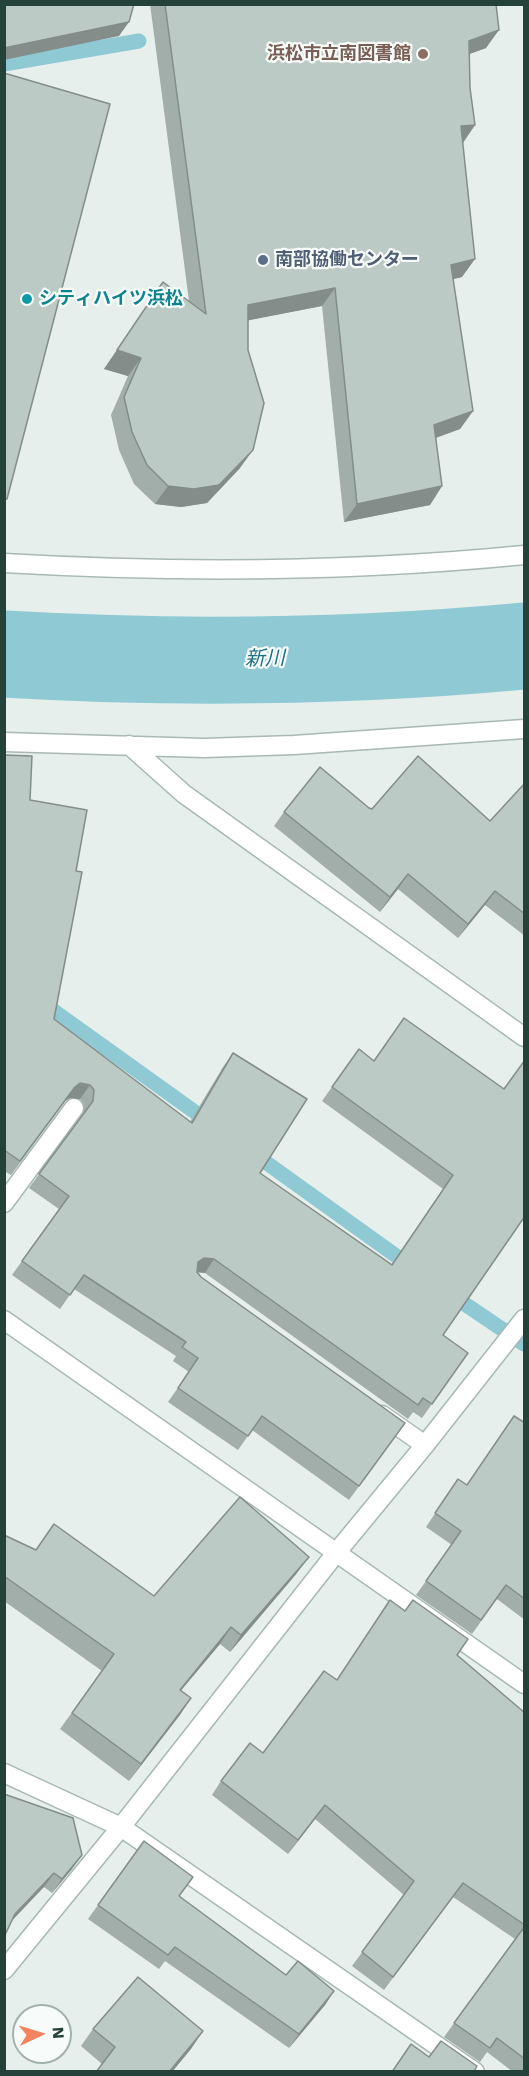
<!DOCTYPE html>
<html>
<head>
<meta charset="utf-8">
<style>
  body { margin:0 }
  #map { position:relative; width:529px; height:2076px; overflow:hidden; background:#e6efeb; font-family:"Work Sans",sans-serif }
  canvas { display:block }
  .frame { position:absolute; inset:0; border:6px solid #24423a; pointer-events:none }
  .north { position:absolute; left:12px; top:2004px; width:60px; height:60px; box-sizing:border-box; background:#f7fbf9; border:2px solid #a3b1ad; border-radius:50%; rotate:86deg; font-size:16px; font-weight:700; line-height:24px; text-align:center; color:#24423a }
  .north::after { content:''; display:block; margin:auto; width:21px; height:27px; background:#f4845f; clip-path:polygon(50% 0,100% 100%,50% 72%,0 100%) }
</style>
</head>
<body>
<div id="map">
<canvas width="529" height="2076"></canvas>
<div class="frame"></div>
<div class="north">N</div>
</div>
<script>
const ctx = document.querySelector('canvas').getContext('2d');
ctx.lineJoin = 'round';
function strokePath(path, color, width, dash) { ctx.strokeStyle = color; ctx.lineWidth = width; ctx.lineCap = dash ? 'butt' : 'round'; ctx.setLineDash(dash || []); ctx.stroke(path); }
function fill(path, color) { ctx.fillStyle = color; ctx.fill(path, 'evenodd'); }
function write(font, color, halo, rows, align = 'center') {
  ctx.font = font + ' "Work Sans","Noto Sans JP",sans-serif'; ctx.lineWidth = 4.5; ctx.setLineDash([]); ctx.textBaseline = 'middle'; ctx.strokeStyle = halo; ctx.fillStyle = color; for (const [text, x, y, turn = 0] of rows) {
    ctx.save(); ctx.translate(x, y); ctx.rotate((+turn || 0) * Math.PI / 180); ctx.textAlign = isNaN(turn) ? turn : align; if (halo) ctx.strokeText(text, 0, 0); ctx.fillText(text, 0, 0); ctx.restore();
  }
}
strokePath(new Path2D(`
  M4,64L139,41
  M40,1001L213,1125
  M250,1151L413,1268
  M450,1294L524,1344`), '#8ec9d4', 15);
strokePath(new Path2D(`
  M4,654C177,664 352,662 524,646`), '#8ec9d4', 87);
const minor = new Path2D(`
  M4,563C177,573 352,572 524,555
  M4,742L204,748L294,745L524,729
  M129,745L184,794L524,1037
  M4,1203L74,1108
  M4,1320L524,1684
  M382,1415L425,1445
  M4,1773L121,1827L475,2072
  M4,1970L121,1827L336,1553L425,1445L524,1319`);
strokePath(minor, '#a8b8b2', 21);
strokePath(minor, '#fff', 18);
fill(new Path2D(`
  M150,4H496L486,48L469,54L470,88L475,125L463,143L462,277L453,279L473,411L460,429L436,438L442,486L430,505L344,522L322,306L248,320L240,468L207,503L181,507L155,504L134,484L119,450L111,415L128,376L104,369L163,282L189,301Z
  M4,755L30,800L76,871L54,1019L190,1122L223,1067L233,1053L260,1173L392,1264L443,1189L322,1101L359,1049L374,1061L504,1089L443,1335L468,1353L422,1418L413,1412L408,1419L205,1273L197,1272L201,1277L405,1423L349,1500L252,1430L238,1450L168,1402L189,1372L173,1361L176,1356L74,1289L60,1309L12,1275L59,1209L29,1188L83,1114L84,1104L80,1099L70,1098L65,1101L11,1175L4,1171Z
  M525,783V936L485,905L458,938L398,889L380,912L274,826L284,812L369,808L490,821Z
  M525,1423V1620L497,1599L472,1634L416,1595L452,1545L426,1527L458,1479L466,1485Z
  M4,1535L36,1550L154,1596L297,1573L230,1652L220,1644L181,1690L191,1698L129,1781L60,1729L102,1671L4,1601Z
  M457,1655L525,1713V2072H513L487,2052L480,2062L444,2037L515,1939L453,1897L384,1990L352,1966L404,1895L315,1819L288,1854L212,1795L221,1781L263,1753L337,1680Z
  M4,1794L82,1855L72,1869L52,1893L44,1887Z
  M144,1841L179,1896L286,1975L334,1991L325,2005L289,2048L165,1961L159,1969L88,1919Z
  M93,2029L191,2049L102,2064L81,2046Z`), '#a1aea9');
fill(new Path2D(`
  M129,22L119,36L4,60V48Z
  M499,30L486,48L456,59L469,41Z
  M475,125L462,144L461,126Z
  M475,259L462,277L438,283L451,265Z
  M335,288L322,306L235,323L248,305Z
  M117,350L141,358L128,376L104,369Z
  M473,411L460,429L421,443L434,425Z
  M253,450L240,468L207,503L181,507L155,504L168,486Z
  M442,486L430,505L344,522L357,504Z
  M408,874L398,889L380,912L390,897Z
  M495,891L485,905L458,938L468,924Z
  M80,1083L90,1085L80,1099L70,1098L65,1101L11,1175L75,1087Z
  M204,1258L214,1259L205,1273L194,1272L198,1262Z
  M309,1557L297,1573L230,1652L241,1635Z
  M231,1627L220,1644L168,1706L180,1690Z
  M191,1698L180,1715L129,1781L141,1764Z
  M325,1805L315,1819L288,1854L298,1840Z
  M82,1855L72,1869L52,1893L62,1879Z
  M54,1873L44,1887L5,1928L15,1914Z
  M334,1991L325,2005L289,2048L299,2034Z
  M203,2031L191,2049L172,2072H169Z`), '#838d89');
const building = new Path2D(`
  M4,4H134L129,22L4,48Z
  M165,4H496L499,30L469,41L470,88L475,125L461,126L475,259L451,265L473,411L434,425L442,486L357,504L335,288L248,305V350L264,403L253,450L219,485L194,489L168,486L147,465L132,432L124,397L141,358L117,350L163,282L206,314Z
  M4,73L110,104L7,499L4,498Z
  M4,755L32,756L30,800L87,810L76,871L82,872L54,1019L192,1123L233,1053L307,1099L260,1173L392,1265L453,1175L332,1087L359,1049L374,1061L404,1018L504,1089L525,1060V1216L443,1335L468,1353L432,1404L423,1398L418,1405L214,1259L204,1258L198,1262L197,1272L201,1277L405,1423L359,1486L262,1416L248,1436L178,1388L198,1358L182,1347L186,1342L84,1275L70,1295L22,1261L69,1196L39,1174L93,1101L94,1090L90,1085L80,1083L75,1087L20,1161L4,1150Z
  M418,756L490,821L525,783V914L495,891L468,924L408,874L390,897L284,812L320,767L369,808L372,809Z
  M514,1416L525,1423V1599L506,1585L481,1620L426,1581L461,1531L435,1513L458,1479L467,1485Z
  M240,1497L309,1557L241,1635L231,1627L180,1690L191,1698L141,1764L72,1713L114,1654L4,1576V1535L36,1550L54,1524L154,1596Z
  M390,1600L405,1611L413,1600L468,1639L457,1655L525,1713V1925L463,1883L393,1977L362,1952L414,1881L325,1805L298,1840L221,1781L250,1743L263,1753L324,1671L337,1680Z
  M4,1794L73,1818L82,1855L62,1879L54,1873L15,1914L4,1937Z
  M144,1841L193,1877L179,1896L286,1975L298,1961L334,1991L299,2034L175,1947L168,1955L98,1905Z
  M525,1926V2059L497,2038L490,2048L454,2023Z
  M138,1977L203,2031L169,2072H96L115,2047L93,2029Z
  M441,2041L477,2066L474,2072H392L411,2044L429,2057Z`);
fill(building, '#bbcac4');
strokePath(building, '#838d89', 1.5);
for (const [x, y, r, color] of [
  [423,54,6,"#8d6e63"],
  [263,260,6,"#5c6f8a"],
  [27,299,6,"#0f9aa8"]
]) { const dot = new Path2D(); dot.arc(x, y, r, 0, 2 * Math.PI); ctx.fillStyle = color; ctx.fill(dot); strokePath(dot, '#f7fbf9', 2); }
write('bold 18px', '#785e54', '#f7fbf9', [
  ["浜松市立南図書館",411,54]
], 'right');
write('bold 18px', '#4e5e75', '#f7fbf9', [
  ["南部協働センター",275,260]
], 'left');
write('bold 18px', '#0d838f', '#f7fbf9', [
  ["シティハイツ浜松",39,299]
], 'left');
write('italic 20px', '#1c6f80', '#f7fbf9', [
  ["新川",265,659,-1]
]);
</script>
</body>
</html>
